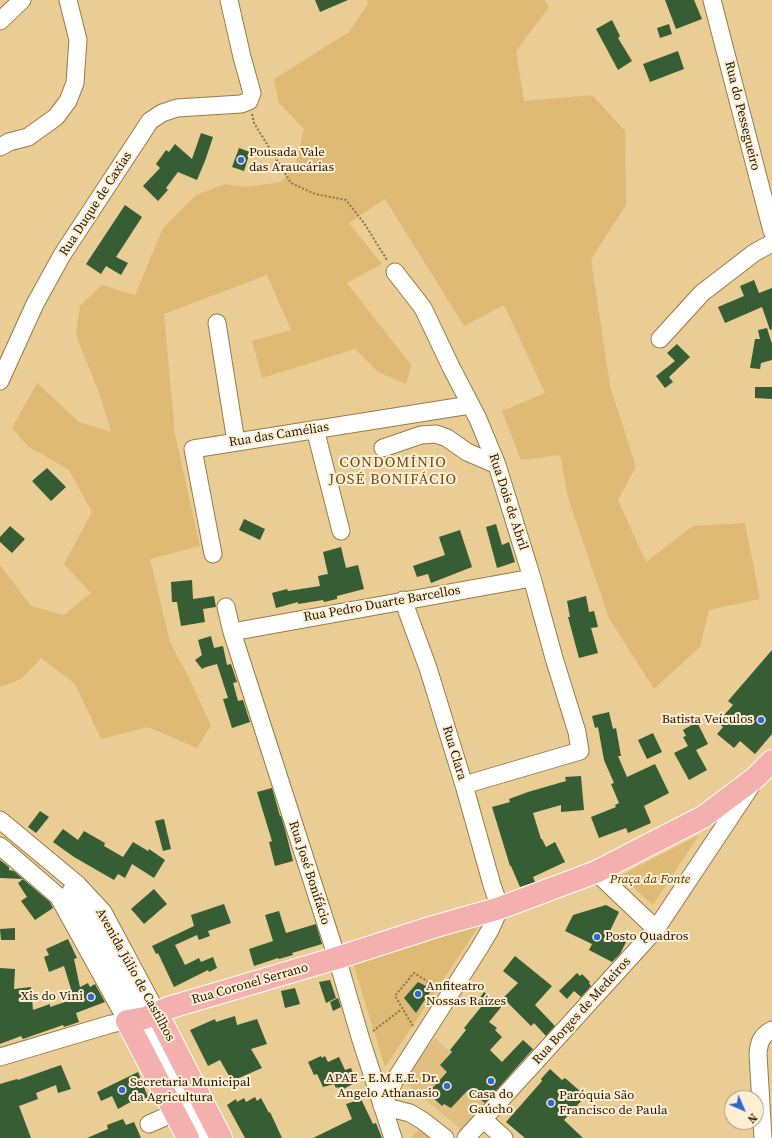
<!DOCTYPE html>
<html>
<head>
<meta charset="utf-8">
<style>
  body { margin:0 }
  #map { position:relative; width:772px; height:1138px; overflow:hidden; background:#eacc95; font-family:"Source Serif 4",serif }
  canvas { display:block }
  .north { position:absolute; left:724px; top:1090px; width:40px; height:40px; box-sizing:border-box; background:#feefd4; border:1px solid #a69980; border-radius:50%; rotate:135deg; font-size:11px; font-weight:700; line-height:16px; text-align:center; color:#231803 }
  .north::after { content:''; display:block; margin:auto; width:14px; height:18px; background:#3065d3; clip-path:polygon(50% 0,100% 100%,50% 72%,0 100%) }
</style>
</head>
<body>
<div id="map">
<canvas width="772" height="1138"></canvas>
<div class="north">N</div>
</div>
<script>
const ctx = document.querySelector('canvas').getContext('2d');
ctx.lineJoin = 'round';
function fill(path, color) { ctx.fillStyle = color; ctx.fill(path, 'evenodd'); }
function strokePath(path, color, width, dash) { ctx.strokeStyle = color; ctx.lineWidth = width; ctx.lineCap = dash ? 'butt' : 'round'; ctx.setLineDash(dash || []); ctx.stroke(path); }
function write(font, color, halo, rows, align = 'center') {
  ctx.font = font + ' "Source Serif 4",serif'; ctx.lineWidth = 4; ctx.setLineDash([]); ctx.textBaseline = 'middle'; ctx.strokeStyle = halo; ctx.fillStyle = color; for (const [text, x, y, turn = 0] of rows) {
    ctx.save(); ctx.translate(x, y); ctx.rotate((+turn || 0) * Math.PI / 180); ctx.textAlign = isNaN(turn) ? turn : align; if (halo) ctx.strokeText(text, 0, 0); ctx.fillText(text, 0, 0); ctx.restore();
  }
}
fill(new Path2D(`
  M435,1038L473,1073L471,1076L496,1097L463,1131L403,1081Z`), '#e0bf80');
fill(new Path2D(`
  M367,0H544L549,7L516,51L524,101L592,95L625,131L626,205L591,259L610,386L636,467L618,500L646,562L693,526L745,523L760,599L709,610L700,647L654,689L609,618L568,498L560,455L521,460L502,411L545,393L504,305L464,326L385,199L349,223L382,264L347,283L411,365L406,384L378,372L355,349L262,378L252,341L291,330L267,275L164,314L175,434L200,546L150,559L170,642L192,684L211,726L197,748L148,727L101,739L75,684L41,658L21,679L0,687V565L31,606L64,615L91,593L64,564L92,512L69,470L29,447L12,428L37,383L79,422L111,432L101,398L76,335L80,306L102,285L135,295L163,228L196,195L225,184L246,187L281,182L296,162L304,129L279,103L274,79L349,32L368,4Z
  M699,835L653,905L620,876Z
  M483,920L385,1067L352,960Z
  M418,1131L422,1132L430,1138H412L414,1134Z`), '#deba75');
fill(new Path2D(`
  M315,0H348L320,12Z
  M665,0H694L702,19L676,29Z
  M612,20L620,36L618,38L632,61L618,70L596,29Z
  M669,24L672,34L660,38L657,28Z
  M678,51L684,69L650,82L643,64Z
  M201,133L213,137L205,161L197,180L178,172L166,188L168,190L158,201L143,186L160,168L156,164L166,150L169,152L175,144L192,159Z
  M239,148L250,152L244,171L232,167Z
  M125,205L142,217L116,257L128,263L121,275L106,266L101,274L86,264Z
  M754,280L759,293L772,288V329L770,330L762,307L725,323L718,307L744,296L740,286Z
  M767,328L772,344V360L761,363L760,369L750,368L755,339H760L758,330Z
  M677,344L690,357L669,377L673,382L665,388L656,376L675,361L667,353Z
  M755,387H772V399L755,398Z
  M47,468L66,487L51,501L32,481Z
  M244,519L265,529L260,540L239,530Z
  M496,524L502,545L509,542L515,562L497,568L486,527Z
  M10,526L25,539L12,553L0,542V537Z
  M460,530L472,567L431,583L428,574L417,577L413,566L445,555L439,537Z
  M341,547L346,568L358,565L364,589L337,596V599L324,602L323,600L298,604V602L276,608L272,593L287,589L288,591L320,586L318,576L328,574L323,552Z
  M192,580L193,599L214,596L216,607L203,609L205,622L181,626L177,602H172L171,582Z
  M586,596L589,612L594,611L598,627L591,628L598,653L579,658L568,617H570L567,601Z
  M211,636L214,648L223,646L227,665L231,664L237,682L233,683L238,701L243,700L250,722L232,728L223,699L228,698L217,664L206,667L202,669L195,660L202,655L198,640Z
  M772,650V734L755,754L740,741L734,748L717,734L723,727L718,722L733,705L728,701Z
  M609,712L613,729L616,728L621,756H618L627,777L655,764L669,793L644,806L651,823L628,833L626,828L599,838L591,817L616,807L615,805L619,803L611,784L614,783L604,760L598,727L595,728L592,716Z
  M697,722L708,744L696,750L707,770L689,780L674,753L688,746L683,737L686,736L683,730Z
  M653,733L662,752L647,759L638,740Z
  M581,776L584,810L561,812V805L533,813L541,839H542L546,847L555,842L565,862L533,877L535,882L520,887L511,866H510L492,807L510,802L509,799L528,792L566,781L565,777Z
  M272,788L280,816H281L286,833L293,861L275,866L269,842L272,841L257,792Z
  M40,811L49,817L36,833L28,827Z
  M164,819L171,849L163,851L155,821Z
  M63,829L78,840L84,831L105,843L104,846L123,857L133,842L148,851L149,849L165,860L154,878L132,864L125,878L118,874L114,880L74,857L53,842Z
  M0,860L9,867V870L14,871L23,879L0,878Z
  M23,879L50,902L53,908L35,920L21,901L27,897L18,883Z
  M154,889L167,904L144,924L131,909Z
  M224,904L231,923L208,931L210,936L199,940L197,935L175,945L185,965L199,958L201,962L213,957L217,968L209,972L208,970L174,987L158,953L156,954L152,946L194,926L191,915Z
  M606,905L619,912L609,933L626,942L620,954L612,962L589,950L592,944L565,931L573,915Z
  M279,911L286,933L316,924L322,944L292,953L293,955L279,959L278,958L254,966L249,949L273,941L265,915Z
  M15,928V940H1L0,929Z
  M68,939L77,958L74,959L80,987L88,983L90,987L95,984L105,1002L76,1013L79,1022L64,1027L63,1025L23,1039L21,1036L0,1044V968L15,969L14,989L31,987L33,1010L50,1004V1007L74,999L64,966L49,972L44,957L49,955L46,949Z
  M515,956L552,986L535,1005L555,1026L546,1036L534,1023L531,1026L503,998L518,983L503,971Z
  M577,973L580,976L582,974L590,982L589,983L591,986L581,997L574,991L567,999L559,991Z
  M330,980L336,998L326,1003L319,982Z
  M418,982L432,989L416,1013L404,998Z
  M295,988L300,1004L285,1008L281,991Z
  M484,992L502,1006L489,1022L497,1028L495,1030L502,1037L490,1050L502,1062L523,1040L533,1049L485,1103L468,1090L451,1108L444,1104L442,1106L428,1093L447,1072L440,1065L452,1052L450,1050L466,1030L464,1028L481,1007L476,1003Z
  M338,998L341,1007L333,1011L330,1002Z
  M235,1016L237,1025L257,1019L267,1044L251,1049L262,1068L232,1081L220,1060L208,1066L190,1030L215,1019L216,1022Z
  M321,1056L322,1058L325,1056L328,1062L339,1057L345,1070L351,1068L356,1082L340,1091L338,1087L336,1088L334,1084L323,1087L317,1074L314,1075L308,1062Z
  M61,1065L71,1089L58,1093L56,1085L36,1093L38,1099L19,1106L31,1138H0V1084L17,1079L18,1080Z
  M550,1069L562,1080L565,1078L581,1092L577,1096L582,1100L564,1120L583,1138H525L506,1122L542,1081L541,1079Z
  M138,1072L148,1097L136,1103L134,1100L118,1109L112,1096L101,1101L97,1092Z
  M255,1097L257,1101L261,1098L269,1113L270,1112L282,1138H245L227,1105L236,1099L237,1102L244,1098L246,1102Z
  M361,1099L373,1124L376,1123L382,1138H313L352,1119L346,1104Z
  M123,1119L126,1125L134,1122L141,1138H87L108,1129L107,1125Z`), '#365d34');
const minor = new Path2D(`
  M712,0L772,231
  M0,21L22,0
  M0,147L9,142L28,137L56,117L68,101L75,83L78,40L68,0
  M395,272L423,308L451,367L478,419L497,465L532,578L554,658L577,732L580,751L464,785
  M217,323L236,442
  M660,339L702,293L754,253L772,243
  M0,381L35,304L62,255L150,121L162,113L177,108L241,104L249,101L252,93L242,57L229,0
  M315,429L341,531
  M383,448L421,435L436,434L447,438L467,452L497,465
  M213,554L193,449L470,405
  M403,600L428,668L464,785L492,885L500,908L490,930L480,947L395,1080L382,1106L410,1113L423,1121L445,1138
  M226,607L232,632L337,958L361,1040L393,1138
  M232,632L532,578
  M0,820L77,884L103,912L157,1013
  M0,846L58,896L127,1021L111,1024L0,1057
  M596,872L656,929
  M71,891L145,1018L204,1138
  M484,1120L504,1138
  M149,1124L176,1112
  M466,1138L656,929L751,786
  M763,1138L758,1054C759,1042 761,1036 772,1030`);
const major = new Path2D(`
  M157,1013L221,1138
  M188,1138L127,1021L145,1018L168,1008L337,958L433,927L500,908L596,872L703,817L755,778L772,761`);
strokePath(minor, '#987c47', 19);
strokePath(major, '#fff', 24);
strokePath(new Path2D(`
  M252,114L254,123L291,183L315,194L346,200L364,223L387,260
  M413,1026L395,996L414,973L438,988
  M373,1031L402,1009`), '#88744d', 2, [2, 2]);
strokePath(minor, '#fff', 17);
strokePath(major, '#f3b0ae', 22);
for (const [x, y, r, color] of [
  [241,160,4,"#3065d3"],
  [761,720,4,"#3065d3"],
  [597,937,4,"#3065d3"],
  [418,994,4,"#3065d3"],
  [91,997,4,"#3065d3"],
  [491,1081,4,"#3065d3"],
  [447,1086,4,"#3065d3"],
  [122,1090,4,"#3065d3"],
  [551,1103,4,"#3065d3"]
]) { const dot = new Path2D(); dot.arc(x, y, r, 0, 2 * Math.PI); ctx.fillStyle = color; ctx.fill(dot); strokePath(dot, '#feefd4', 1.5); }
write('13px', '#231803', '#feefd4', [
  ["Rua do Pessegueiro",742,116,76],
  ["Rua Duque de Caxias",96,204,-57],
  ["Rua das Camélias",279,435,-9],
  ["Rua Dois de Abril",508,502,72],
  ["Rua Pedro Duarte Barcellos",382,604,-10],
  ["Rua Clara",454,753,73],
  ["Rua José Bonifácio",309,873,72],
  ["Avenida Júlio de Castilhos",135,975,61],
  ["Rua Coronel Serrano",250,984,-16],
  ["Rua Borges de Medeiros",582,1011,-48]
]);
write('13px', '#231803', '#feefd4', [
  ["Pousada Vale",249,153],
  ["das Araucárias",249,168],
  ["Batista Veículos",753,720,"right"],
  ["Posto Quadros",605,937],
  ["Anfiteatro",426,987],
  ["Nossas Raízes",426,1002],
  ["Xis do Vini",83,997,"right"],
  ["APAE - E.M.E.E. Dr.",439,1079,"right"],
  ["Angelo Athanasio",439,1094,"right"],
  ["Secretaria Municipal",130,1083],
  ["da Agricultura",130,1098],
  ["Casa do",491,1095,"center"],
  ["Gaúcho",491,1110,"center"],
  ["Paróquia São",559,1096],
  ["Francisco de Paula",559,1111]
], 'left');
write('italic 13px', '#4f3800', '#feefd4', [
  ["Praça da Fonte",650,880]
]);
ctx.letterSpacing = '1px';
write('15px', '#6a5019', '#feefd4', [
  ["CONDOMÍNIO",393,463],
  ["JOSÉ BONIFÁCIO",393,480]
]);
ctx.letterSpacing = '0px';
</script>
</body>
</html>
